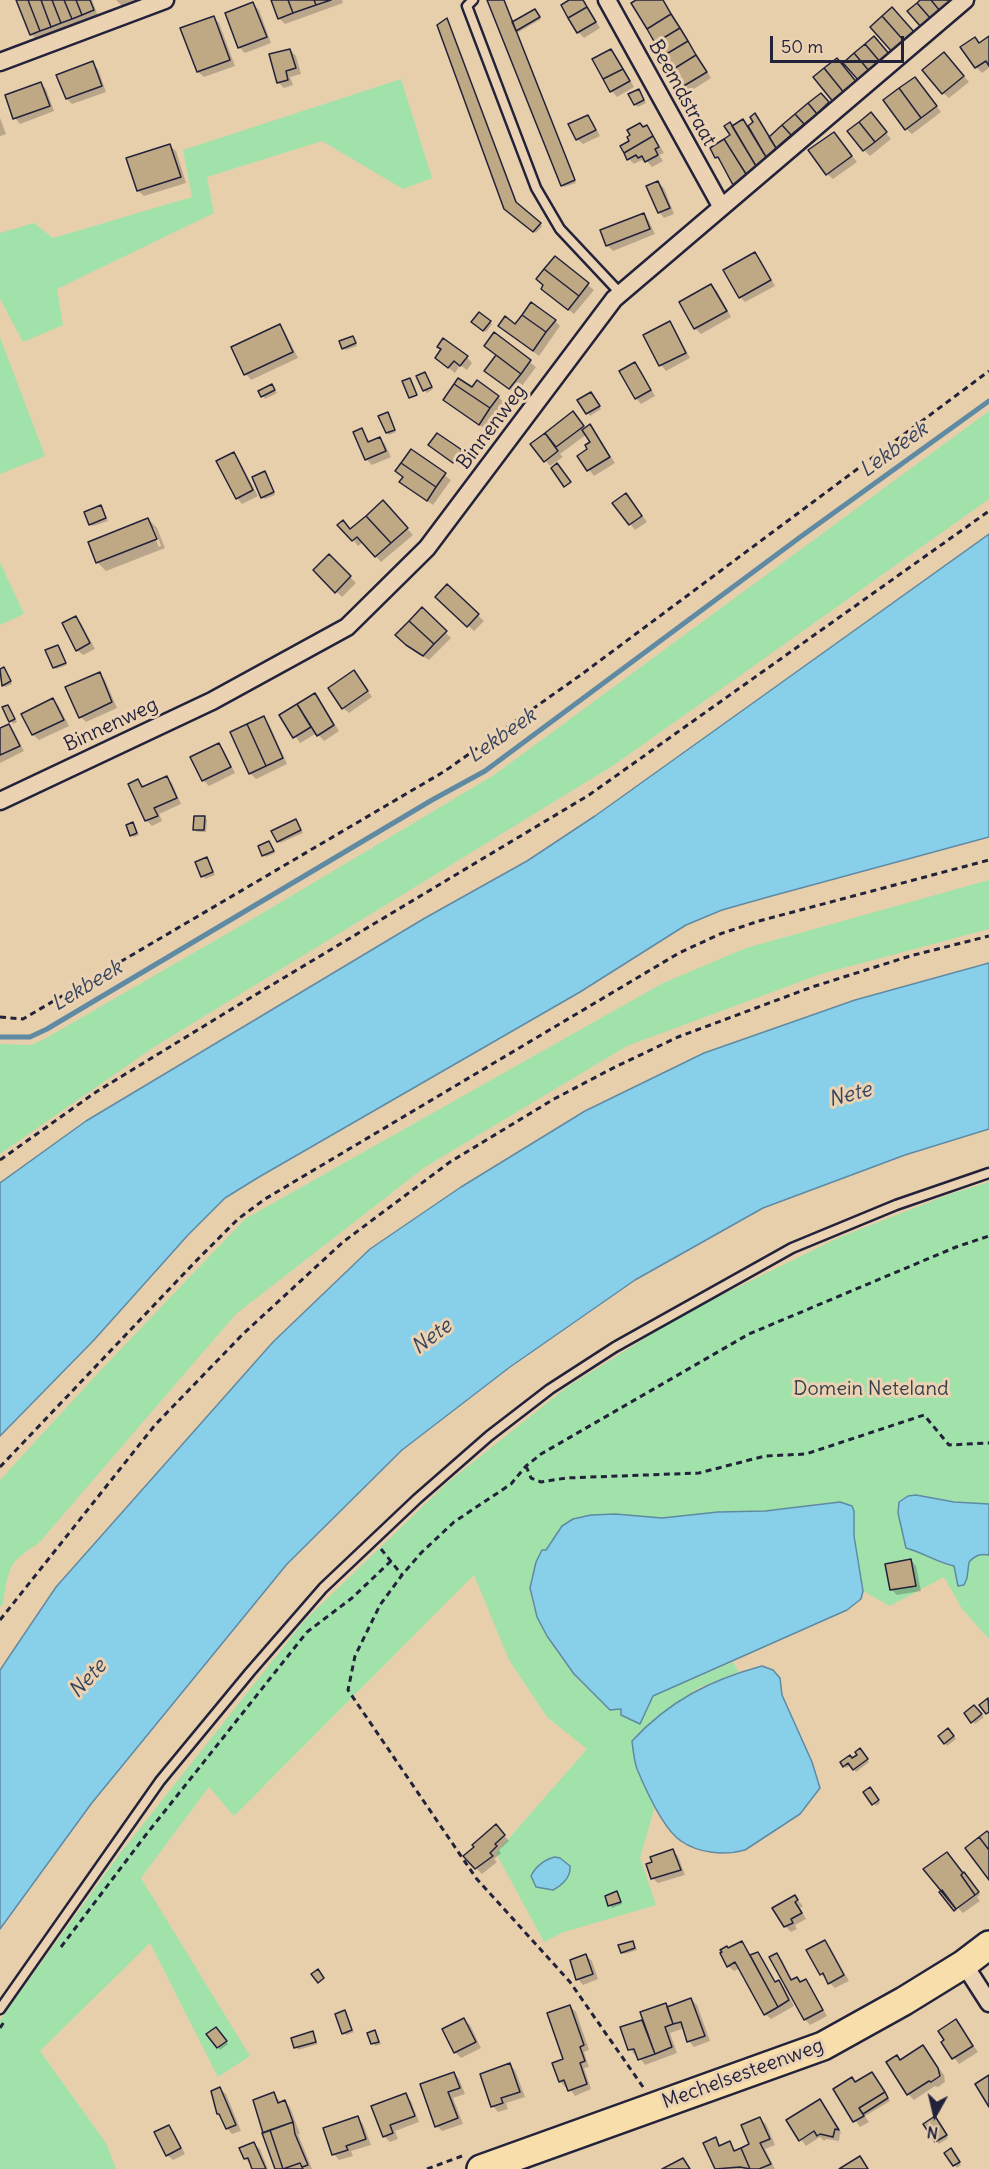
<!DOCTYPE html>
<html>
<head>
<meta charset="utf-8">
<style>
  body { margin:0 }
  #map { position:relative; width:989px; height:2169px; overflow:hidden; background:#e8cfac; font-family:Delius,sans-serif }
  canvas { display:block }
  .north { position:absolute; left:905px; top:2085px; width:60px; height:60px; -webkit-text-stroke:4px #ebd2b3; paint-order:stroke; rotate:188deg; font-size:16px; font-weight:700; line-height:24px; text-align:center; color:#22223b }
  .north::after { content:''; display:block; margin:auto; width:21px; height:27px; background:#22223b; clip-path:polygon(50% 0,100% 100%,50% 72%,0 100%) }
  .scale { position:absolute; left:770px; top:36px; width:134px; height:27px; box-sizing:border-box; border:3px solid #22223b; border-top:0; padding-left:8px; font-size:18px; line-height:21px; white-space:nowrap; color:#22223b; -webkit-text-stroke:4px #ebd2b3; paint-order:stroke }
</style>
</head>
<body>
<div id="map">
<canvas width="989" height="2169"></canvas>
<div class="north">N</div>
<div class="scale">50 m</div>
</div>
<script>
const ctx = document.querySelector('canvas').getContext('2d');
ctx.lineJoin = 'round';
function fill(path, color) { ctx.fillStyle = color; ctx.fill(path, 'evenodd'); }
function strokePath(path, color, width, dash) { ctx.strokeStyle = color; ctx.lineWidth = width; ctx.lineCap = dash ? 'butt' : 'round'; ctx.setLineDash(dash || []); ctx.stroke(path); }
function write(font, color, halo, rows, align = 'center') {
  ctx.font = font + ' Delius,sans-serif'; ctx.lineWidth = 6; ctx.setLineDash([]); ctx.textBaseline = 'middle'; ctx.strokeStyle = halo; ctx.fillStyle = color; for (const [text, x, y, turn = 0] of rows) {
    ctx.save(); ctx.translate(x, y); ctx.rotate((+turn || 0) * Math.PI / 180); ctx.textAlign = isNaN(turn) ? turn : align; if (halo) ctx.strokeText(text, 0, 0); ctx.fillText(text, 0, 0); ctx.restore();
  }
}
fill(new Path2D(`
  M401,79L432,178L403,189L322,141L207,177L214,213L57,289L63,325L23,342L0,299V233L34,223L53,238L192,197L183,150Z
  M0,337L45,456L0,474Z
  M989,411V499L614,765L154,1047L0,1154V1044L31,1045L46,1038L261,914L494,775Z
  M0,562L24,614L0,625Z
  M989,880V929L821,974L627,1046L425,1167L236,1314L38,1544C8,1561 8,1571 3,1604L0,1607V1480L100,1371L245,1219L663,983L746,948Z
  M989,1182V1639L962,1609L944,1577L890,1606L863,1591L854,1536V1511L826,1503L765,1511L718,1512L662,1518L615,1514L591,1515L573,1519L562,1526L546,1550L542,1551C537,1562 531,1574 530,1586C528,1614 560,1657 576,1677C585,1687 600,1699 610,1709L653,1696L733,1662L739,1672L698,1688L649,1723L632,1741L636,1767L655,1806L640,1858L656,1905L564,1932L544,1942L496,1853L587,1749L547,1717L509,1660L474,1575L234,1816L209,1787L141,1878L250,2056L218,2077L150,1943L40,2051L106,2143L116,2169H0V2020L121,1852L304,1621L447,1483L567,1387L687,1312L838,1238L950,1194Z`), '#a1e2ab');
const water = new Path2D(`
  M989,534V837L768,897L722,910L686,925L580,992L259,1177L225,1198L188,1235L94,1340L0,1436V1183L86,1121L425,918L527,861L595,816Z
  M989,963V1129L905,1155L763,1208L635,1280L510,1367L402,1450L287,1564L91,1804L0,1929V1670L56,1587L273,1342L370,1249L461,1187L585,1111L704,1053L855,1000Z
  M916,1495L954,1502L989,1504V1555C980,1553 975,1556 969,1562L967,1578L964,1585L958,1586L954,1566C936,1562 924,1553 906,1548L898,1513L899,1502L908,1496Z
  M840,1502L852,1506L854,1511V1536L863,1591L861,1599L847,1610L653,1696L640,1724L621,1715V1709L610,1710L574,1674L547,1636L537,1617L530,1588L536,1562L542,1550H546L562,1526L573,1519L591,1515L615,1514L662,1518L718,1512L765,1511Z
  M762,1666L773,1670L780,1678L782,1695L812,1762L820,1788L800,1814L745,1850C725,1856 698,1853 681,1841C664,1830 645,1788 637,1769C634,1760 633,1750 632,1741C669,1701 710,1680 762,1666Z
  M555,1857L560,1858L570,1866C571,1878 562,1885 553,1890L536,1887L531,1876C535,1867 545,1859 555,1857Z`);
fill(water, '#88cfe9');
strokePath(water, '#5f8aa3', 1.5);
fill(new Path2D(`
  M18,0H92L98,16L37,40L31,34Z
  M116,0H139L122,6Z
  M272,0H342L343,3L285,24L279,18Z
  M488,0H504L513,23L537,13L541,19L517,33L576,183L564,187L562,185Z
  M572,0L585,1L600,28L584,38L578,32Z
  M639,0H664L711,78L689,92L684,86L633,3Z
  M253,4L259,10L271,43L245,53L239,47Z
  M214,18L219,23L235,66L204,77L198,72L182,29Z
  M447,20L518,205L542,226L536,233L508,212Z
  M989,38V68L982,73L976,67L975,39L980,44Z
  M290,50L296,56L301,74L290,77L293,85L284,88L278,82Z
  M611,50L616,56L634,87L617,97L612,91L594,60Z
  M950,60L969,82L949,98L943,93Z
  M92,63L98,69L106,92L72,104L67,99Z
  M41,84L46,89L54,111L20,124L15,118Z
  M920,84L941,112L912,134L906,129Z
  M641,93L646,103L638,107L635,104Z
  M821,95L834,109L740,189L717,157L732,136L733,127L743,121L749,127L755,123V115L771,138Z
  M588,116L593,122L600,136L583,144L577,139Z
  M0,118L6,134L0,136Z
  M876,120L891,139L870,156L864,150Z
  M647,127L652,132L664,153L659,155L663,161L652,167L647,161L644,163L642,160L634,164L629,159L631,141Z
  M834,134L857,162L833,179L827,174Z
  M170,146L176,151L186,183L144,196L138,191Z
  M658,183L664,188L674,214L664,218L659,212Z
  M644,215L649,221L655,234L613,251L607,245Z
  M755,254L761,260L775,286L745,302L740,297Z
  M555,258L594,290L574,314L548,294Z
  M711,286L717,291L731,317L701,334L695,328L681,302Z
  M555,321L560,326L539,356L506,331L516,326Z
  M490,322L492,324L486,332L475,324Z
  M669,323L675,329L690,358L666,371L661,365Z
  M280,326L285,332L298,358L251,380L246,374L233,348Z
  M494,335L536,367L516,394L492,376L497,356L486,346Z
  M355,340L357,346L346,350L343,348Z
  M467,357L472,363L467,370L460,365L455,373L437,358Z
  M635,364L641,370L655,396L641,404L636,398Z
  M427,376L433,389L427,393L424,390Z
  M272,386L277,393L265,399L260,392Z
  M593,396L601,409L590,416L579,400Z
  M498,397L504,402L485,429L444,400Z
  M573,413L586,429L590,426L595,432L615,463L594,476L579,456L589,450L592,442L587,434L560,454L563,457L550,466L532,444Z
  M387,414L396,432L389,435L387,433Z
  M362,430L370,443L380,439L385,444L391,457L372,465L366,459Z
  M437,435L467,457L460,467L430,445Z
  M411,451L451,480L433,505L401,482L404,478Z
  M234,454L239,460L258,496L242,504L237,498Z
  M267,476L275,495L265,499L263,497Z
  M626,495L647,522L635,530L614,503Z
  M101,507L108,521L93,526L90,524Z
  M389,508L413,535L381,562L363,542L358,546L353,540L351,531Z
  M148,519L157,528L165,548L106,571L97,562ZM151,528H154L161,546L159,547Z
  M329,556L356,583L342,597L315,570Z
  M447,586L484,621L474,631L437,597Z
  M422,609L451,638L429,660L414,651L397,635Z
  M76,617L81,623L95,649L83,655L77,650Z
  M57,646L67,665L56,669L54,667Z
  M4,669L12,684L5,687L0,679V671Z
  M100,674L105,680L117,708L86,722L81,717Z
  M359,678L372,697L349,713L343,708Z
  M314,695L320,701L339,731L324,741L317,733L300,743L281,715Z
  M53,699L58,705L69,726L39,740L33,735L23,714Z
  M8,706L17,722L13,724L4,708Z
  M263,718L269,724L287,764L256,779L250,773Z
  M9,725L14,731L24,751L0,763V729Z
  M219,744L224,750L235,773L209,786L203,780Z
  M166,778L172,783L181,804L159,814L162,821L152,826L146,820L138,781L144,786Z
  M204,818L207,820L206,832H197L195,829Z
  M296,821L303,833L280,843L278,841Z
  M133,824L139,835L134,837L131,835Z
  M271,845L275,853L266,857L264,855Z
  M207,859L215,875L205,879L197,863Z
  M911,1560L916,1566L921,1591L897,1595L892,1590Z
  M974,1707L984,1717L975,1724L966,1714Z
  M951,1732L956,1739L947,1746L940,1736Z
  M862,1753L869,1762L856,1772L851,1765L846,1768L842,1763L852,1760Z
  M872,1791L880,1803L876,1806L865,1792Z
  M501,1832L509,1841L499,1850L501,1853L494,1859L497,1862L482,1874L476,1868Z
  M673,1851L678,1856L685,1875L658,1883L652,1878Z
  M947,1853L980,1895L977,1897L980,1901L963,1913L955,1905L954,1907L958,1912L955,1910L943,1891Z
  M617,1893L622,1904L612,1908L606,1897Z
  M795,1897L803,1906L800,1908L806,1919L795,1925L797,1929L791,1932L785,1926Z
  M825,1942L830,1947L849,1981L835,1988L821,1974Z
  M633,1943L637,1950L624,1954L622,1952Z
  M741,1943L751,1956L757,1954L763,1959L776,1983L778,1982L784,1987L794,2006L771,2019L765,2014L740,1968L734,1971L728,1966L729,1950Z
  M776,1955L782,1960L793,1981L797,1979L802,1983L806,1981L811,1987L827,2016L810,2025L805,2019Z
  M586,1956L592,1961L598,1979L583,1985L578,1979Z
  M691,1999L697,2005L710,2041L694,2047L689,2041L684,2028L679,2030L670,2033L677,2053L645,2065L637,2054L635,2055L630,2049L622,2028L644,2021L666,2005L668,2008Z
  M570,2006L576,2012L589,2050L584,2052L589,2067L584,2068L591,2089L575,2096L568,2086L565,2087L560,2081L565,2060Z
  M344,2012L354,2032L346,2035L344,2033Z
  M464,2020L470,2025L481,2048L461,2058L455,2052Z
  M956,2021L978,2052L959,2064L943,2043Z
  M218,2031L228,2044L220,2050L218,2047Z
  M375,2032L381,2044L375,2046L369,2034Z
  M312,2033L318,2044L298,2050L292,2039Z
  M923,2047L944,2075L945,2082L938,2087L935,2086L914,2100L908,2094L901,2061Z
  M510,2065L515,2070L525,2097L506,2103L508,2109L498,2112L493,2106Z
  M454,2073L459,2079L465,2094L453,2098L463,2124L442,2131L437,2126Z
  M871,2074L890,2101L865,2116L869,2122L860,2127L835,2090L856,2083Z
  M220,2089L226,2094L241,2131L232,2134L227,2128Z
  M274,2094L281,2103L285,2102L290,2107L300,2134H298L312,2169H277L264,2134Z
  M406,2095L411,2101L419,2122L395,2131L398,2139L390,2142L384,2136Z
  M820,2101L842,2134L840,2133L839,2141L826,2139L824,2141L820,2137L806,2146L788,2121Z
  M358,2118L363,2124L371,2145L351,2151L353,2156L339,2160L334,2154Z
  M760,2119L766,2124L775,2145L765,2149L775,2169H717L705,2144L715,2139L722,2146L729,2143L736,2151L751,2145Z
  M937,2120L948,2138L939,2144L936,2141Z
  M169,2127L174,2132L185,2154L173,2160L167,2155Z
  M254,2144L260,2149L268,2169H254L245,2158Z
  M946,2153H953L961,2165L957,2168Z`), '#0003');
strokePath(new Path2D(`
  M0,1037H30L47,1029L432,800L485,771L803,535L989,401`), '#5f8aa3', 5);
const building = new Path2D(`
  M16,0H28L40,31L30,35Z
  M28,0H41L51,27L40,31Z
  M41,0H52L61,23L51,27Z
  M52,0H64L72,19L61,23Z
  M64,0H76L82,15L72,19Z
  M76,0H90L94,10L82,15Z
  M271,0H288L293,13L278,19Z
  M288,0H314L316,5L293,13Z
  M314,0H331L316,5Z
  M487,0H504L575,180L561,186Z
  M569,0H583L587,7L568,18L561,5Z
  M636,0H663L671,14L647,29L631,3Z
  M920,0H931L940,11L931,19L917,3Z
  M931,0H948L950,2L940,11Z
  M253,2L267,37L238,48L225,13Z
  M917,3L931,19L921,27L907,11Z
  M587,7L596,22L577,33L568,18Z
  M892,7L915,33L905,42L882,16Z
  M535,9L540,17L516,31L512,22Z
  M671,14L680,28L655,43L647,29Z
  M214,16L230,60L197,72L180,28Z
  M882,16L905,42L893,53L870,27Z
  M447,18L516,202L541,223L533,232L504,209L437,25Z
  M680,28L688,41L663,56L655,43Z
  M874,36L890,55L881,63L865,44Z
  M989,36V66L986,61L975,68L960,47L975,37L979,43Z
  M688,41L696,55L672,70L663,56Z
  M865,44L881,63L870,72L854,53Z
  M290,49L296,68L286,71L288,80L277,83L269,54Z
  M611,49L623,69L603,79L592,59Z
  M944,52L964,76L942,94L922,70Z
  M854,53L870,72L859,81L843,63Z
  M696,55L707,72L682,87L672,70Z
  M837,58L858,84L845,94L824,68Z
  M93,61L102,86L66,99L56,75Z
  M824,68L845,94L834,103L813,77Z
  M623,69L630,81L610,92L603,79Z
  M915,77L937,106L921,118L899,88Z
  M41,82L50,106L13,119L5,95Z
  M899,88L921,118L905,130L883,100Z
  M639,89L644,100L634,105L628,94Z
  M821,93L829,102L817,114L808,103Z
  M808,103L817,114L804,124L795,114Z
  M871,112L887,132L875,142L859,122Z
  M755,113L776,148L766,157L748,126L753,122L750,117Z
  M795,114L804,124L791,135L782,125Z
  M588,115L596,130L576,140L568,124Z
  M743,119L766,157L756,166L732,126Z
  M730,122L756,166L746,174L724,139L730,135L724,126Z
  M859,122L875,142L863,151L847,131Z
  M640,123L643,127L647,125L653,136L624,153L620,146L629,141L627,137L630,135L627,130Z
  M782,125L791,135L776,148L769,137Z
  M834,132L852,156L826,175L808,150Z
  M653,136L659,147L655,149L658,155L645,162L642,156L638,158L636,155L627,160L624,153Z
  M724,139L746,174L733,185L718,157L715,158L710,148Z
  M170,144L181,177L137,191L126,158Z
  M658,181L670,208L658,213L646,186Z
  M644,213L650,229L606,246L600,230Z
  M755,252L771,280L739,298L723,270Z
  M555,256L589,283L579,296L544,269Z
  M544,269L579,296L568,310L541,289L543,285L536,279Z
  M711,284L727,311L694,329L679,302Z
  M531,302L556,320L546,332L522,315Z
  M479,312L491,321L483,331L471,322Z
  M522,315L546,332L533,351L498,326L505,316L515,324Z
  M670,321L686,353L659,366L643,335Z
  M280,324L293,352L244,375L231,347Z
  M494,332L531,360L521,374L484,346Z
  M353,336L356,343L342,349L339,341Z
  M443,338L468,356L460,366L454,361L448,368L435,358L441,349L437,347Z
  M496,355L521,374L509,389L484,371Z
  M635,362L651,390L635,399L619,371Z
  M425,372L432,387L423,391L416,376Z
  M410,378L417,395L409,398L402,381Z
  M458,378L472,387L477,380L499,396L490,408L454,384Z
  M272,384L275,390L261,397L258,391Z
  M454,384L490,408L479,425L443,400Z
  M591,392L600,406L586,414L577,400Z
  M573,411L584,426L556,447L545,433Z
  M388,412L395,430L386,433L378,416Z
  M590,424L610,457L587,471L577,456L587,449L585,445L590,442L582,430Z
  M362,428L368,442L380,437L386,451L365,460L353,432Z
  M437,433L462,450L453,463L428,445Z
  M545,433L558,451L544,462L530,444Z
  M411,449L446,473L436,487L401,463Z
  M234,452L253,490L236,499L216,461Z
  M401,463L436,487L427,501L399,482L403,477L395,471Z
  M557,463L571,482L564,487L551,468Z
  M265,471L274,492L261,498L252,477Z
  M626,493L642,516L629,525L612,503Z
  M383,500L408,528L391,543L366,516Z
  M101,505L106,518L89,525L84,512Z
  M366,516L391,543L375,557L357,537L352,541L337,525L343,520L350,529Z
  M148,518L157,539L96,563L88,542Z
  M329,554L351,576L335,593L313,570Z
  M447,584L479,614L467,627L435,597Z
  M422,607L447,631L434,644L409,621Z
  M76,616L90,643L76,651L62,623Z
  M409,621L434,644L423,656L406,645L395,635Z
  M58,645L66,663L53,668L45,650Z
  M4,667L11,681L2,686L0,669Z
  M354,670L368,691L342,709L328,688Z
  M100,672L112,702L79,718L65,687Z
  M315,693L334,725L317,736L297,704Z
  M53,698L64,720L32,735L21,714Z
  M297,704L311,727L293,738L279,715Z
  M8,705L15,719L9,722L2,707Z
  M264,716L283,758L266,766L247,724Z
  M9,724L20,746L0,755V728Z
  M247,724L266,766L249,774L230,732Z
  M219,743L231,767L202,781L190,757Z
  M167,776L177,798L154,808L158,816L145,821L128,784L138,779L142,787Z
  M194,816H205L204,830H193Z
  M296,819L301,830L277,842L271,831Z
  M133,822L137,833L130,836L126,825Z
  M269,841L274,851L262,856L258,846Z
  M207,857L213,872L201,877L195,862Z
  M911,1559L916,1586L890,1590L885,1564Z
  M988,1698L989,1712L986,1714L979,1705Z
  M974,1705L982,1714L971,1723L964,1713Z
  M948,1728L954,1736L944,1744L938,1736Z
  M860,1748L868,1759L853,1770L848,1763L843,1767L840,1762L850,1755L852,1758L857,1755L855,1752Z
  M870,1787L879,1800L872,1805L863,1792Z
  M496,1824L505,1835L495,1844L497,1846L490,1853L493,1856L475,1869L463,1856L474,1847L472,1845Z
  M987,1831L989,1833V1850L979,1837Z
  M979,1837L989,1850V1880L965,1848Z
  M673,1849L681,1870L651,1879L646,1864L652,1862L650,1857Z
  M947,1852L963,1873L961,1875L975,1895L956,1909L923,1869Z
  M964,1872L979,1892L975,1895L961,1875Z
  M942,1890L956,1909L954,1911L939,1892Z
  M617,1891L621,1902L608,1906L605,1896Z
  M795,1895L798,1900L795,1902L802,1913L791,1919L793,1923L784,1927L772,1908Z
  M825,1940L844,1975L828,1984L823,1973L820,1975L806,1950Z
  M633,1941L635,1948L621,1953L618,1945Z
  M742,1941L778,2007L764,2015L735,1962L727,1967L720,1953L722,1952L720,1950L727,1946L728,1948Z
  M758,1952L775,1982L779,1980L789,2000L778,2007L750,1955Z
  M777,1953L791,1980L797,1977L800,1982L806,1979L823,2010L804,2020L769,1957Z
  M586,1954L593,1974L576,1980L570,1960Z
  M318,1969L324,1978L318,1983L311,1974Z
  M691,1998L705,2036L687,2042L681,2022L673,2024L667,2007Z
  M666,2003L673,2024L665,2027L672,2047L655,2054L640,2012Z
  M570,2005L584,2045L580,2047L585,2061L580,2063L587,2084L568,2091L564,2080L559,2082L552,2063L563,2059L547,2013Z
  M345,2010L352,2030L342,2034L335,2014Z
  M464,2018L476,2042L454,2053L442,2029Z
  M956,2019L973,2046L952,2059L941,2042L944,2040L938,2031Z
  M642,2020L655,2054L638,2060L634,2049L628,2050L620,2027Z
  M216,2027L227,2041L217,2048L206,2034Z
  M375,2030L379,2042L371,2044L367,2033Z
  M313,2031L316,2042L294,2048L291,2038Z
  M923,2045L938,2068L940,2076L931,2082L929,2081L907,2095L886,2062L897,2055L900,2060Z
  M510,2063L520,2092L501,2098L503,2103L491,2107L480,2074Z
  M454,2072L460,2088L448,2092L458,2118L435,2127L420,2084Z
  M872,2072L885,2092L859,2108L864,2116L853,2122L833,2089L852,2077L855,2082Z
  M989,2075V2107L975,2084Z
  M220,2087L236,2125L226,2129L219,2114H217L211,2091Z
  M274,2092L278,2103L285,2100L293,2122L263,2133L253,2100Z
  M885,2092L888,2098L863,2114L859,2108Z
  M406,2093L415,2116L390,2125L393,2133L383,2137L371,2106Z
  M820,2099L839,2130L835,2129L833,2137L820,2134L817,2136L814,2131L799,2141L786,2120Z
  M358,2116L366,2139L346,2146L348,2150L332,2155L323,2128Z
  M935,2116L947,2135L935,2142L923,2124Z
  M760,2117L770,2139L760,2143L771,2164L759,2169H750L741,2148L749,2144L741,2125Z
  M293,2122L295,2134L308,2165L302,2167L300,2163L283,2169L270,2130Z
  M169,2125L181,2148L166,2156L154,2132Z
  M270,2130L283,2169H275L262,2133Z
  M716,2137L719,2146L730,2141L734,2151L741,2148L750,2169L740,2167L715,2169L703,2143Z
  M254,2142L266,2169H252L248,2158L244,2159L239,2148Z
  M951,2148L960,2162L953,2166L944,2153Z
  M860,2156L868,2169H839Z
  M683,2158L690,2169H662Z
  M300,2163L303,2169H283Z`);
fill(building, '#bfa884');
strokePath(building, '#22223b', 1.5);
const service = new Path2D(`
  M473,0L467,6L536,188L560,229L621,294
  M0,2009L160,1781L250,1672L323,1588L417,1499L489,1436L550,1389L615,1347L792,1248L896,1205L989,1173`);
const minor = new Path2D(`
  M607,0L721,206
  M0,62L165,0
  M0,801L212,701L347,627L427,548L614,299L965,0
  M964,1964L989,2003`);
const primary = new Path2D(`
  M481,2169L823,2046L904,2001L964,1964L989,1945`);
strokePath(service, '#22223b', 13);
strokePath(minor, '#22223b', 21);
strokePath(primary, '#22223b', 32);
strokePath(new Path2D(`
  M0,1017L23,1019L445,771L582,674L989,371
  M0,1160L96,1092L240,1004L589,795L989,511
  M526,1466L531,1478L541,1482L566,1478L699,1473L765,1456L806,1454L924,1415L949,1445L989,1443
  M0,1467L195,1262L238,1219L265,1199L679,953L720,934L759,921L989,860
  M381,1549L402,1575
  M0,1620L155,1425L243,1334L343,1242L450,1162L554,1099L615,1067L678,1037L812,987L910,956L989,936
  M61,1947L145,1836L307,1632L352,1598L392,1560
  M0,2028L4,2022
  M643,2087L570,1982L476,1878L348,1690L355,1656L380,1605L402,1575L421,1553L454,1522L511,1484L526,1466L541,1454L749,1334L956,1247L989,1236
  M427,2169L462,2156`), '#22223b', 3, [6, 4.5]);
strokePath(service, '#ebd2b3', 8);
strokePath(minor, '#ebd2b3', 16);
strokePath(primary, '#f8deab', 27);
write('20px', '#22223b', '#ebd2b3', [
  ["Beemdstraat",682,93,61],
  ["Binnenweg",492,427,-53],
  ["Binnenweg",111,725,-25],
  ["Mechelsesteenweg",743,2074,-20]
]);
write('20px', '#353f4c', '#ebd2b3', [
  ["Domein Neteland",871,1389]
]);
write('italic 21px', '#36455e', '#ebd2b3', [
  ["Lekbeek",894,450,-36],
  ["Lekbeek",502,736,-35],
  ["Lekbeek",87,986,-31],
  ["Nete",850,1095,-15],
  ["Nete",432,1337,-37],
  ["Nete",88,1679,-47]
]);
</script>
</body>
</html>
